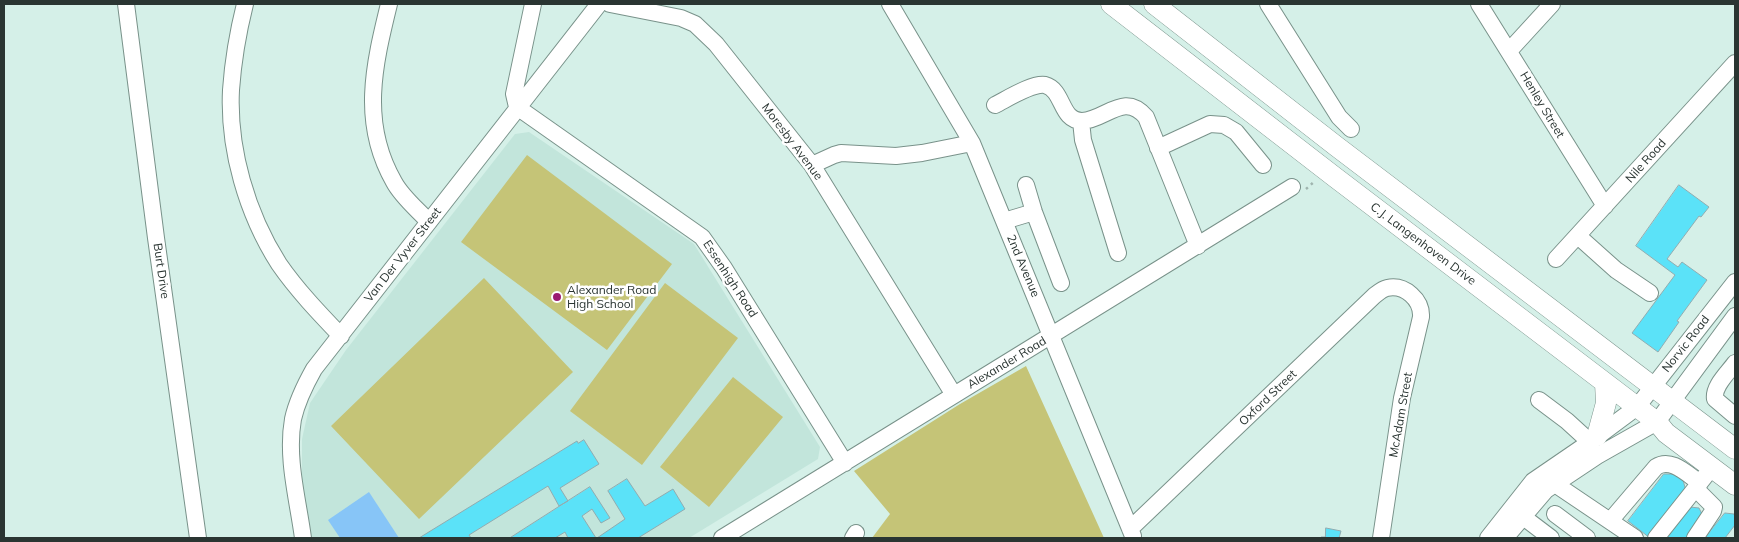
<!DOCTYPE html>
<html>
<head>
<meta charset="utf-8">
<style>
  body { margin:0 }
  #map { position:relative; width:1739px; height:542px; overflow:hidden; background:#d5f0e8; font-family:Mulish,sans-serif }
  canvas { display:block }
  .frame { position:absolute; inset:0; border:5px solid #2a3532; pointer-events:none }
</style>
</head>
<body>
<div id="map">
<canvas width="1739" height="542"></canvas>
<div class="frame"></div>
</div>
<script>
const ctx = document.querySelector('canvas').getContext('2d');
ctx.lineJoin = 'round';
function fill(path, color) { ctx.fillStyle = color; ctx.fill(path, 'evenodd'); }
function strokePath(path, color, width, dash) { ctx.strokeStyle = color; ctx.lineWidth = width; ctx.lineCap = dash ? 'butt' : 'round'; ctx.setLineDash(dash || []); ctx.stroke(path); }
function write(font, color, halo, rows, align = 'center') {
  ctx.font = font + ' Mulish,sans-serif'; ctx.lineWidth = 5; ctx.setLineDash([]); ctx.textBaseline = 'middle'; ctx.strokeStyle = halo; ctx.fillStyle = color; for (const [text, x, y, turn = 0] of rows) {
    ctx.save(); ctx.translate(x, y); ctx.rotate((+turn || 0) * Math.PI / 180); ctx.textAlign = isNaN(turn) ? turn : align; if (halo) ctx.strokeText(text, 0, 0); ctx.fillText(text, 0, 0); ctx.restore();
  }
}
fill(new Path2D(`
  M529,132L694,244L820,447L818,459L689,538H309L302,485V439L310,403L346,350L515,134Z`), '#c2e5db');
fill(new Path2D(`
  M527,155L672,264L607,350L461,242Z
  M484,278L573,372L419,519L331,426Z
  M665,283L738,338L642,465L570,411Z
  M1026,366L1104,538H872L890,514L854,471L960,404Z
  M733,377L783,417L709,507L660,467Z`), '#c5c477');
fill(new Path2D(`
  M369,492L399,538H340L328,520Z`), '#87c5f7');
const building = new Path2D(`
  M1679,185L1709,207L1701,217L1699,216L1667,259L1678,267L1682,262L1707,280L1677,321L1679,322L1658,352L1632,333L1675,275L1636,246Z
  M584,440L599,464L560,488L568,501L559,506L548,486L469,535L471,538H419L577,441L578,443Z
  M1664,474H1676L1683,480L1686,491L1650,538L1628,521Z
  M627,479L645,506L673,489L685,509L638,538H597L625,519L608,491Z
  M590,487L610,518L601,523L592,509L582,516L596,538H568L565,532L555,538H510Z
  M1690,507L1699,508L1703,516L1686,538H1665Z
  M1725,513L1734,514L1735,517V525L1725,538H1705Z
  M1326,528L1341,531L1339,538H1321V537H1325Z`);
fill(building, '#5be2f8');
strokePath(building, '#91acb0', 1);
const minor = new Path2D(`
  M126,4L156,238L198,538
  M245,4C238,32 233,61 231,90C228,149 247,214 279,264C297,290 319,313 341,336
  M389,4C374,65 360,123 394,182C402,197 417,209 429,222
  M533,4L514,94L517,107L702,237L724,268L845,463
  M610,4L681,18L695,24L716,44L812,165L954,395
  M890,4L972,143L1133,536
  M1268,4L1339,117L1351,129
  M1479,4L1605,206
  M1509,51L1552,4
  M995,105C1007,99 1032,83 1045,85C1064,90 1060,121 1082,121C1106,120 1124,91 1146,117L1198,246
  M1081,121L1083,140L1118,253
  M1158,148L1210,124L1224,125L1236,132L1263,165
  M812,165L834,155L841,153L896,156L922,153L972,143
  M1026,185L1034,212L1061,283
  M1004,221L1034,212
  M1578,236L1616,270L1650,293
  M1556,259L1735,63
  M1735,363C1728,373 1713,386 1715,399L1735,416
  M1539,400L1567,421L1590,442
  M1555,484L1635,538
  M1555,514L1587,538
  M1522,516L1551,538
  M1610,521L1656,467C1671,457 1687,474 1700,483
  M1130,529L1374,296C1378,293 1382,289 1387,288C1405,284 1422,300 1421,317L1402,398L1381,538
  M303,538C298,500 286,458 293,419C297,401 305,385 314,369L599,4
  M722,538L1292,187
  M853,538L856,533
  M1488,538L1533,481L1590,442L1637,407L1735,282
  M1505,538L1546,490L1597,456L1657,422L1735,316
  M1656,538L1706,475
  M1695,538L1713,511L1714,507L1696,489`);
const major = new Path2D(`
  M1111,4L1336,178L1637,407L1657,422L1666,433L1735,485
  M1154,4L1336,146L1735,449
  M1597,436L1606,403L1605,383`);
strokePath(minor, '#79928a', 18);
strokePath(major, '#79928a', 21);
strokePath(new Path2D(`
  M1306,189L1315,181`), '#9fb4ae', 2.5, [2.5, 4]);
strokePath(minor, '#fff', 16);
strokePath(major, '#fff', 20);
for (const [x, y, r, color] of [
  [557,297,5,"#9b1b71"]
]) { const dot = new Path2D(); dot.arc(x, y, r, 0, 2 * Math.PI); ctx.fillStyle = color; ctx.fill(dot); strokePath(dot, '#fff', 2); }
write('12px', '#2a3532', '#fff', [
  ["Henley Street",1542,105,59],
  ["Moresby Avenue",792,142,53],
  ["Nile Road",1646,161,-48],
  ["C.J. Langenhoven Drive",1423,244,37],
  ["Van Der Vyver Street",403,255,-52],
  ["2nd Avenue",1023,266,67],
  ["Burt Drive",161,271,82],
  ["Essenhigh Road",730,279,57],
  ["Norvic Road",1686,344,-52],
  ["Alexander Road",1007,363,-31],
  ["Oxford Street",1268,398,-44],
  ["McAdam Street",1401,415,-80]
]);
write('12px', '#2a3532', '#fff', [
  ["Alexander Road",567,290],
  ["High School",567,304]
], 'left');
</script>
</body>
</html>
